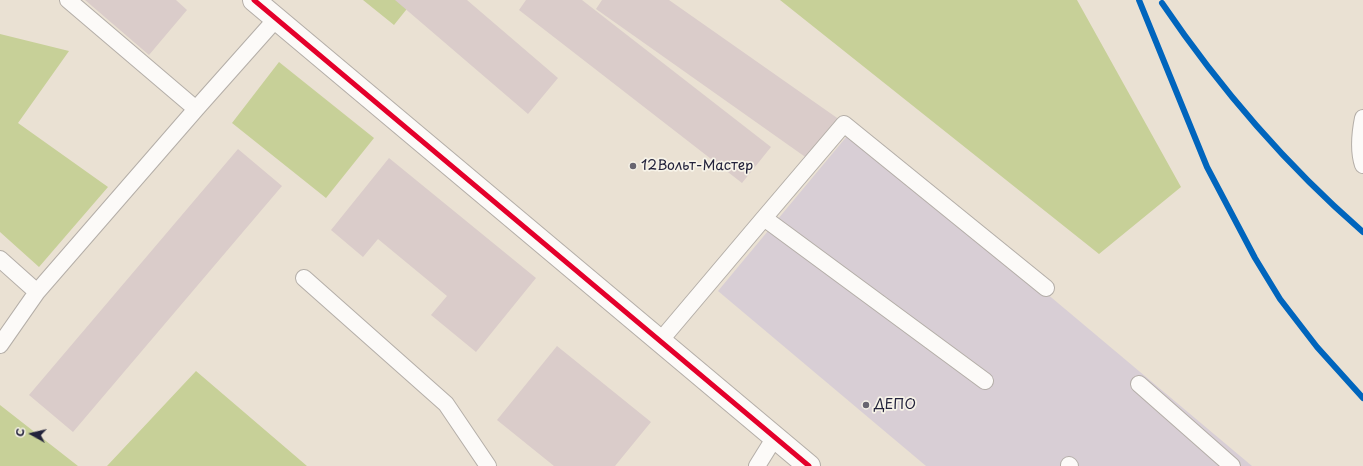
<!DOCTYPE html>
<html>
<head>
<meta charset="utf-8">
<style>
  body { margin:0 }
  #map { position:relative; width:1363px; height:466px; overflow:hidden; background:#eae1d3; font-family:"Playpen Sans",sans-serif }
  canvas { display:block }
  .north { position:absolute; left:12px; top:414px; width:40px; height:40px; -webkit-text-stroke:3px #f7f3e8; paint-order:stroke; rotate:278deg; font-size:11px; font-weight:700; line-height:16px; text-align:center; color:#22223b }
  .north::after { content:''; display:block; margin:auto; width:14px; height:18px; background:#22223b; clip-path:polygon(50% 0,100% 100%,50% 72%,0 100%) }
</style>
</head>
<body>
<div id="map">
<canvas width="1363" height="466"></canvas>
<div class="north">С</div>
</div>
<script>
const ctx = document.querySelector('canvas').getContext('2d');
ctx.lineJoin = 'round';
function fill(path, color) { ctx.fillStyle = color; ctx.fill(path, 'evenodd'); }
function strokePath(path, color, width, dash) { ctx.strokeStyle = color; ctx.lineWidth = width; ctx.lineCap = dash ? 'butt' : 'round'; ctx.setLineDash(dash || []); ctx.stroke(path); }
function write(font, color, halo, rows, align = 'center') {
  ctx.font = font + ' "Playpen Sans",sans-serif'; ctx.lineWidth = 3.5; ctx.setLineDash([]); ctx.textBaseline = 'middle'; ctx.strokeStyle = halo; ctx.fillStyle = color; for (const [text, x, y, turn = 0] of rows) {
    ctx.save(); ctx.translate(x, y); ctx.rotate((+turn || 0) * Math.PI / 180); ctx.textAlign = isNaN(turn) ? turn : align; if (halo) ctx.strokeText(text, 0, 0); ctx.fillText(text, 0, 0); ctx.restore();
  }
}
fill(new Path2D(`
  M852,130L1252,466H926L718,291Z`), '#d8ced5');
fill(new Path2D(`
  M363,0H414L394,25Z
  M780,0H1077L1181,187L1099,254Z
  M0,34L69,51L18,123L108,187L39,267L0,232Z
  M279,62L374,138L326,198L232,123Z
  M196,371L307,466H107Z
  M0,405L78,466H0Z`), '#c7d098');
fill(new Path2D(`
  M85,0H176L187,10L149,55Z
  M395,0H467L558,78L528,114Z
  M526,0H582L771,147L742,183L519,10Z
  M602,0H669L840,120L811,161L596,9Z
  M238,149L282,186L73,432L29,395Z
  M389,158L536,278L476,352L431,315L447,296L378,239L363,257L331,230Z
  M557,346L651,422L615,466H554L497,420Z`), '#daccca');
const lane = new Path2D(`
  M68,0L196,109
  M1363,118C1360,133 1358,150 1363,165
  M764,218L844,124L1046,288
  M0,259L37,292
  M304,278L446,404L488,466
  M660,341L764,218L985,381
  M0,345L37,292L196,109L276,19
  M1139,384L1232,466
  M1069,465L1070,466
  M757,466L775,437`);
const secondary = new Path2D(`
  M254,0L809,466`);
strokePath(lane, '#b4aea8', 18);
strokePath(secondary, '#b4aea8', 24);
strokePath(lane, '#fcfaf8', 16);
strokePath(secondary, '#fcfaf8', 22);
strokePath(new Path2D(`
  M254,0L809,466`), '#e4002b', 5);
strokePath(new Path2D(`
  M1139,0L1207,167L1255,258L1280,299L1317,347L1363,398
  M1162,3C1219,87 1286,165 1363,232`), '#0065bd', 6);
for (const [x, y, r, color] of [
  [633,166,4,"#686570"],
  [866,405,4,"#686570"]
]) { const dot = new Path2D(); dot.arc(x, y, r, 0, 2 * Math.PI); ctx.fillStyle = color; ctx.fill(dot); strokePath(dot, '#f7f3e8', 1.5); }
write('14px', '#22223b', '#f7f3e8', [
  ["12Вольт-Мастер",641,166],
  ["ДЕПО",874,405]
], 'left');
</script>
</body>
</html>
